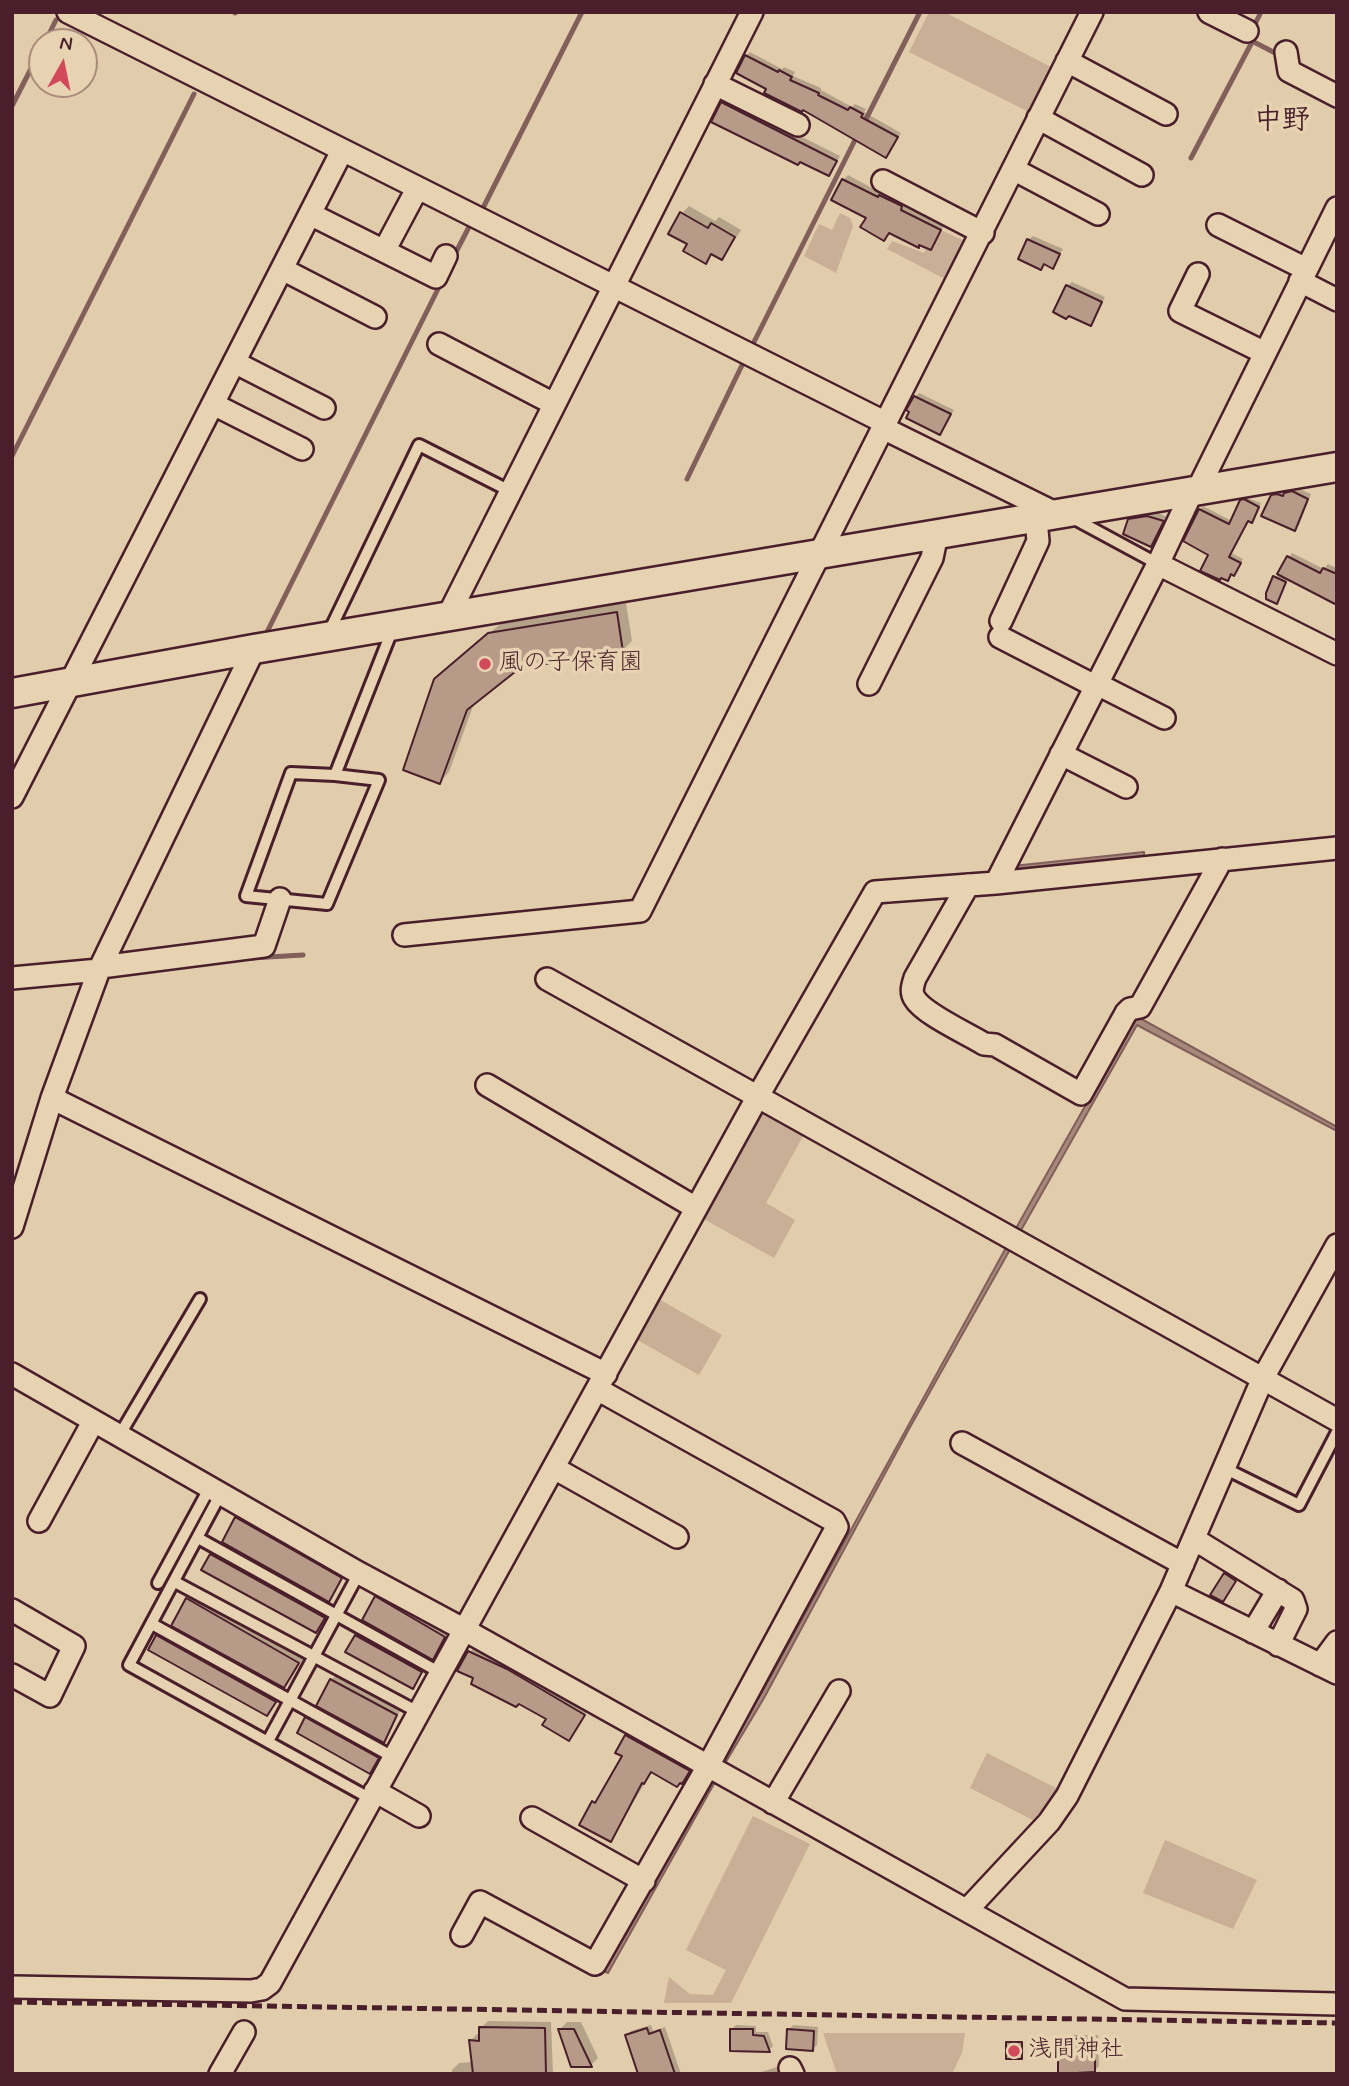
<!DOCTYPE html>
<html>
<head>
<meta charset="utf-8">
<style>
  body { margin:0 }
  #map { position:relative; width:1349px; height:2086px; overflow:hidden; background:#e1ccac; font-family:Mynerve,sans-serif }
  canvas { display:block }
  .frame { position:absolute; inset:0; border:14px solid #4a1f2b; pointer-events:none }
  .north { position:absolute; left:28px; top:28px; width:70px; height:70px; box-sizing:border-box; background:#e7d3b1; border:2px solid #a88b7b; border-radius:50%; rotate:9deg; font-size:19px; font-weight:700; line-height:28px; text-align:center; color:#4a1f2b }
  .north::after { content:''; display:block; margin:auto; width:24px; height:32px; background:#d1495b; clip-path:polygon(50% 0,100% 100%,50% 72%,0 100%) }
</style>
</head>
<body>
<div id="map">
<canvas width="1349" height="2086"></canvas>
<div class="frame"></div>
<div class="north">N</div>
</div>
<script>
const ctx = document.querySelector('canvas').getContext('2d');
ctx.lineJoin = 'round';
function fill(path, color) { ctx.fillStyle = color; ctx.fill(path, 'evenodd'); }
function strokePath(path, color, width, dash) { ctx.strokeStyle = color; ctx.lineWidth = width; ctx.lineCap = dash ? 'butt' : 'round'; ctx.setLineDash(dash || []); ctx.stroke(path); }
function write(font, color, halo, rows, align = 'center') {
  ctx.font = font + ' Mynerve,"Klee One",sans-serif'; ctx.lineWidth = 7; ctx.setLineDash([]); ctx.textBaseline = 'middle'; ctx.strokeStyle = halo; ctx.fillStyle = color; for (const [text, x, y, turn = 0] of rows) {
    ctx.save(); ctx.translate(x, y); ctx.rotate((+turn || 0) * Math.PI / 180); ctx.textAlign = isNaN(turn) ? turn : align; if (halo) ctx.strokeText(text, 0, 0); ctx.fillText(text, 0, 0); ctx.restore();
  }
}
fill(new Path2D(`
  M929,12H944L1057,70L1035,115L909,52Z
  M840,213L850,218L853,226L836,273L804,256L819,224L832,230Z
  M936,228L967,242L947,280L887,249L892,241L924,253Z
  M763,1108L806,1131L766,1203L795,1220L774,1258L702,1218Z
  M657,1298L722,1335L699,1375L634,1338Z
  M987,1753L1060,1790L1033,1820L970,1788Z
  M753,1816L810,1844L731,2003H664L669,1977L690,1994L713,1995L726,1970L686,1950Z
  M1165,1840L1257,1880L1233,1929L1143,1893Z
  M823,2033H965L962,2053L952,2074H837Z`), '#c8af96');
const water = new Path2D(`
  M1144,852V856L1013,871V866Z
  M1136,1016L1337,1127V1131L1137,1025L1020,1232L1015,1230Z
  M1008,1244L1012,1246L909,1429L764,1698L724,1765L720,1761L762,1692Z
  M710,1780L715,1782L608,1973L604,1971Z`);
fill(water, '#a7897b');
strokePath(water, '#825f5b', 2);
fill(new Path2D(`
  M750,52L782,69L784,67L795,72L793,76L821,88V90L852,107L855,104L866,109L864,112L901,133L890,152L886,156L768,88L746,56Z
  M727,99L840,156L833,170L829,174L714,121Z
  M848,175L883,194L885,192L905,202L904,205L944,225L935,244L931,248L890,231L884,238L843,180Z
  M689,206L715,221L719,217L741,230L728,251L721,258L713,254L705,261L689,244L682,213Z
  M1033,236L1063,249L1053,266L1046,263L1041,268L1028,240Z
  M1072,282L1105,297L1090,324L1067,286Z
  M919,393L954,410L940,433L915,397Z
  M1297,488L1311,494L1299,525L1294,529L1272,496L1277,491L1287,492Z
  M1245,497L1261,503L1255,517L1249,519L1231,553L1243,559L1237,571L1228,578L1210,554L1200,510L1203,506L1232,521Z
  M1158,513L1167,517L1151,545L1129,520L1134,515Z
  M1292,553L1324,569L1328,564L1337,568V606L1326,601L1328,598L1288,578L1278,600L1268,593L1275,577L1278,576Z
  M626,603L632,641L622,651L520,667L475,701L449,772L440,782L446,670L500,624Z
  M243,1511L347,1571L335,1593L328,1600L236,1518Z
  M218,1548L331,1610L323,1624L316,1631L204,1569Z
  M1227,1572L1237,1578L1224,1598L1225,1574Z
  M195,1592L305,1656L291,1679L284,1686L188,1599Z
  M380,1593L448,1632L433,1657L376,1597Z
  M164,1629L282,1694L274,1707L267,1713L157,1636Z
  M361,1631L425,1667L417,1682L413,1686L348,1651Z
  M474,1647L512,1666L588,1710L573,1735L569,1739L548,1719L459,1670Z
  M335,1676L400,1711L384,1741L331,1680Z
  M313,1711L384,1751L377,1765L370,1772L306,1718Z
  M631,1732L693,1767L682,1782L652,1771L611,1840L594,1802L599,1799L625,1756L618,1752Z
  M488,2021L551,2022L553,2074H447L452,2073V2070L459,2063L473,2062L470,2041L477,2034H481V2028Z
  M567,2022H581L598,2058L591,2065L572,2066L560,2029Z
  M651,2025L653,2031L665,2027L681,2074H637L627,2035L631,2031Z
  M736,2025L756,2026V2032H768L773,2046L769,2050L732,2029Z
  M793,2025L818,2027L817,2045L813,2049L789,2030Z
  M1065,2035H1098L1099,2066L1094,2071H1085V2074H1060V2039Z
  M780,2066L782,2074H755Z`), '#0003');
strokePath(new Path2D(`
  M235,13V12
  M1253,28L1261,12
  M1252,41L1281,56
  M45,42L56,20
  M12,106L42,47
  M863,125L920,12
  M1191,158L1252,42
  M482,210L582,12
  M454,256L470,225
  M750,350L858,134
  M12,456L194,94
  M687,479L745,359
  M265,636L442,281
  M251,958L303,955`), '#825f5b', 5);
const building = new Path2D(`
  M745,55L778,72L779,70L792,77L790,80L819,93L818,95L848,110L850,107L863,114L861,117L898,137L886,158L803,110L802,112L764,93L766,89L736,73Z
  M721,102L837,161L829,176L800,162L798,165L711,122Z
  M842,179L878,197L879,195L902,206L901,210L941,230L931,250L919,245V248L889,233L884,241L860,227L866,218L831,200Z
  M680,212L708,228L711,223L735,237L722,260L711,254L706,264L683,251L687,244L668,234Z
  M1027,239L1060,254L1053,269L1044,264L1041,270L1018,259Z
  M1066,285L1102,302L1091,326L1069,316L1066,319L1053,312Z
  M914,396L951,414L940,435L906,418L909,412L906,410Z
  M1292,491L1308,499L1295,531L1261,516L1271,495L1277,494L1283,496L1284,493Z
  M1244,499L1259,507L1252,523L1248,521L1229,557L1241,563L1234,576L1231,574L1228,581L1221,578L1220,580L1200,571L1208,555L1183,541L1199,509L1229,524L1240,500Z
  M1147,516L1164,521L1151,547L1123,534L1128,519Z
  M1287,556L1320,573L1323,568L1337,574V605L1277,574Z
  M1273,576L1286,582L1277,604L1266,599V593Z
  M617,612L623,652L520,668L467,710L440,784L403,770L434,679L488,633Z
  M235,1517L342,1578L329,1602L222,1542Z
  M210,1554L325,1618L316,1633L201,1570Z
  M1224,1573L1236,1581L1223,1602L1210,1595Z
  M375,1596L445,1637L433,1660L362,1620Z
  M186,1598L299,1663L284,1688L171,1626Z
  M156,1635L276,1702L267,1716L148,1650Z
  M355,1635L422,1672L413,1689L345,1652Z
  M468,1651L507,1669L585,1715L569,1741L542,1725L546,1719L519,1704L516,1707L471,1684L473,1678L457,1671Z
  M330,1679L397,1715L384,1743L316,1706Z
  M305,1717L379,1758L370,1774L297,1733Z
  M625,1735L690,1771L682,1784L680,1783L677,1787L651,1772L644,1784L642,1783L611,1842L579,1825L592,1801L595,1803L622,1756L615,1753Z
  M479,2027L545,2028L546,2074H473L469,2040L479,2041Z
  M647,2028L649,2034L660,2030L675,2074H638L625,2035Z
  M558,2029H574L592,2067H571Z
  M730,2029H753V2035L764,2036L770,2052L730,2051Z
  M787,2029L814,2031L813,2051L786,2049Z
  M1058,2039H1095V2072L1058,2074Z
  M1006,2042H1022V2059H1006Z`);
fill(building, '#b79b88');
strokePath(building, '#4a1f2b', 2);
const service = new Path2D(`
  M1071,517L1158,564
  M328,634L419,445L510,491
  M335,775L379,780L327,904L246,896L291,773L335,775L393,628
  M119,1436L200,1299
  M1224,1468L1299,1505L1337,1432
  M221,1493L129,1665L371,1799
  M198,1538L439,1672
  M175,1582L418,1712
  M158,1583L210,1487
  M152,1624L393,1757
  M268,1741L359,1573`);
const minor = new Path2D(`
  M68,12L886,423
  M1209,12L1247,31
  M1286,52L1289,71L1337,96
  M1067,61L1166,114
  M715,84L798,125
  M1038,118L1142,175
  M1013,169L1098,214
  M883,181L983,233
  M310,214L436,277L446,256
  M1218,225L1306,269
  M384,251L417,189
  M282,269L375,317
  M1198,274L1180,311L1265,353
  M1300,281L1337,300
  M439,344L554,404
  M234,362L324,408
  M213,404L302,449
  M883,428L1059,515
  M1197,491L1337,208
  M1158,564L1337,654
  M448,616L752,12
  M1001,621L1038,541L1036,519
  M1000,637L1095,686
  M869,684L932,558L937,534
  M1097,684L1164,718
  M1061,754L1126,787
  M12,797L342,151
  M996,883L1158,564L1192,492
  M968,885L915,978C913,985 910,992 915,999C924,1014 968,1034 984,1044L995,1045L1081,1094L1126,1013L1130,1009L1140,1007L1222,859
  M404,935L640,911L1092,12
  M101,967L264,946L280,899
  M12,978L99,970
  M547,979L1337,1420
  M487,1085L696,1208
  M52,1098L606,1374
  M12,1227L52,1098L99,970L254,649
  M12,1374L359,1573L463,1629L1125,1999L1337,2004
  M962,1443L1183,1564
  M554,1468L677,1537
  M39,1521L93,1422
  M1194,1539L1293,1600L1296,1609L1278,1645
  M1171,1591L1337,1673
  M12,1610L74,1646L50,1696L12,1675
  M1253,1632L1278,1590
  M1320,1665L1337,1642
  M375,1791L419,1816
  M773,1803L839,1691
  M532,1818L644,1881
  M967,1910L1049,1822L1067,1796L1171,1591L1263,1378L1337,1245
  M462,1935L480,1902L595,1964L708,1766L837,1527L834,1521L597,1389
  M12,1987L251,1991L262,1989L270,1983L758,1096L875,892L996,883L1337,848
  M790,2068L793,2074
  M220,2074L244,2032`);
const tertiary = new Path2D(`
  M12,693L254,649L1337,467`);
strokePath(service, '#4a1f2b', 16);
strokePath(minor, '#4a1f2b', 26);
strokePath(tertiary, '#4a1f2b', 33);
strokePath(service, '#e7d3b1', 10);
strokePath(minor, '#e7d3b1', 21);
strokePath(tertiary, '#e7d3b1', 28);
strokePath(new Path2D(`
  M12,2002L1337,2023`), '#4a1f2b', 5, [10, 5]);
for (const [x, y, r, color] of [
  [485,664,7,"#d1495b"],
  [1014,2051,7,"#d1495b"]
]) { const dot = new Path2D(); dot.arc(x, y, r, 0, 2 * Math.PI); ctx.fillStyle = color; ctx.fill(dot); strokePath(dot, '#e7d3b1', 2.5); }
write('24px', '#4a1f2b', '#e7d3b1', [
  ["風の子保育園",499,664],
  ["浅間神社",1028,2051]
], 'left');
write('bold 28px', '#4a1f2b', '#e7d3b1', [
  ["中野",1282,122]
]);
</script>
</body>
</html>
